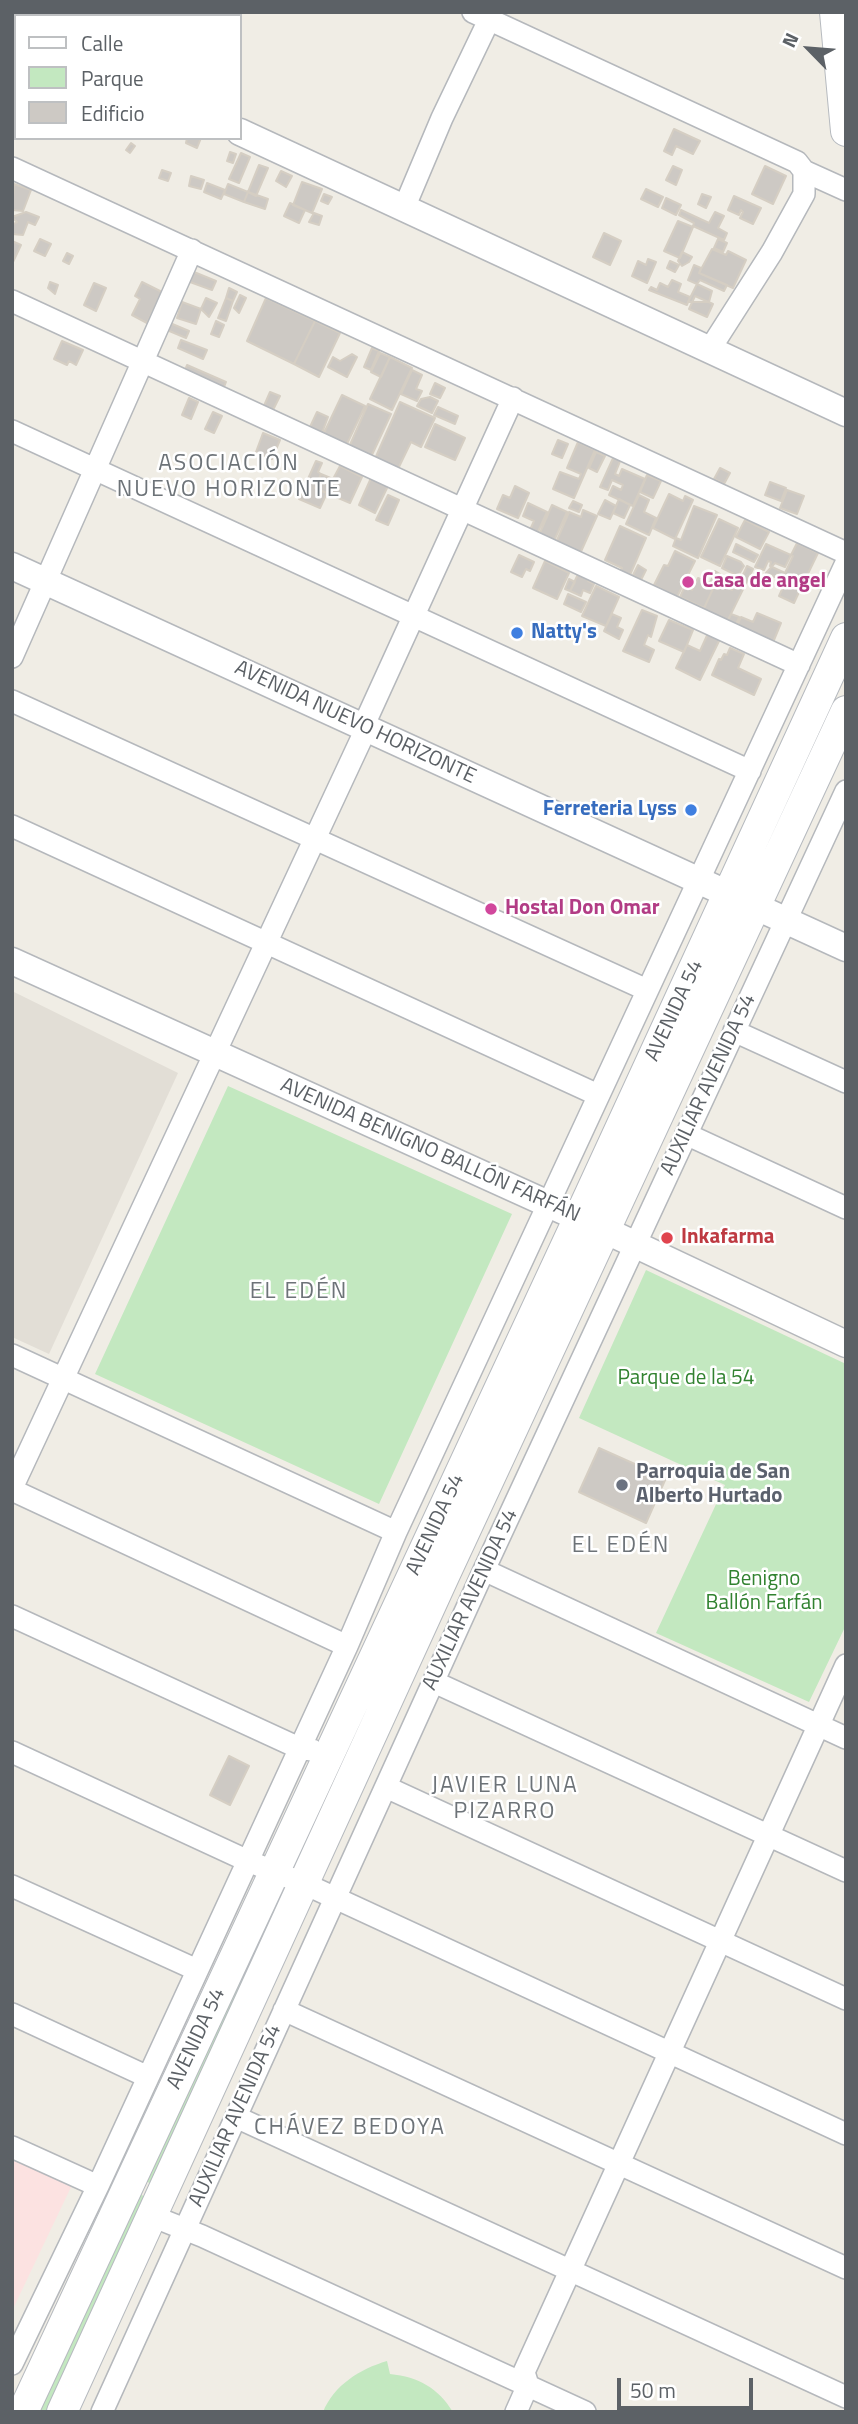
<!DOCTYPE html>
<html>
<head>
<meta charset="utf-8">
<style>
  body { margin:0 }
  #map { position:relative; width:858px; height:2424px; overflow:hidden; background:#f0ede5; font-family:"Titillium Web",sans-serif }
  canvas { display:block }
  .frame { position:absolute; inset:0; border:14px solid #5c6166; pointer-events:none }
  .legend { position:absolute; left:14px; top:14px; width:228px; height:126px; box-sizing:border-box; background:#fff; border:2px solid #bec0c2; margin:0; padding:9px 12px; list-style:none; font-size:21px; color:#5c6166 }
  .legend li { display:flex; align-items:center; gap:14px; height:35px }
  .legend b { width:35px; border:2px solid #bec0c2 }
  .north { position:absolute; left:774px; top:14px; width:70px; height:70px; -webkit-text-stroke:5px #fff; paint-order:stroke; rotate:295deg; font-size:19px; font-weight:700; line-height:28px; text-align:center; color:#5c6166 }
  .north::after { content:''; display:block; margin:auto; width:24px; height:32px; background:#5c6166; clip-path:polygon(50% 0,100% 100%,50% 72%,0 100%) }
  .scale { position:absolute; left:617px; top:2378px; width:136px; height:32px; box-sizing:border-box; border:4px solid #5c6166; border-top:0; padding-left:9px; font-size:21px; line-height:24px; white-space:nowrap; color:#5c6166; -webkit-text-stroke:5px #fff; paint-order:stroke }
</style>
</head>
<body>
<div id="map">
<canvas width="858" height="2424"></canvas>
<div class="frame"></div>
<ul class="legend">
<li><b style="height:9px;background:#fff"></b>Calle</li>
<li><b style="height:19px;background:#c3e8c0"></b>Parque</li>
<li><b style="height:19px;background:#cdc9c4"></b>Edificio</li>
</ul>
<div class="north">N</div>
<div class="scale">50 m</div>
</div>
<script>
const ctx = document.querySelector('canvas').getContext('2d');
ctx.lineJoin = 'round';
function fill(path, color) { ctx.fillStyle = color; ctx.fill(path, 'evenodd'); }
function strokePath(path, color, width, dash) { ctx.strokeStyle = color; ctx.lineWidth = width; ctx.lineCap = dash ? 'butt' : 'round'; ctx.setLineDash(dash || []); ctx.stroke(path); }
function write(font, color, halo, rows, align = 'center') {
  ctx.font = font + ' "Titillium Web",sans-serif'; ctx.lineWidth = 5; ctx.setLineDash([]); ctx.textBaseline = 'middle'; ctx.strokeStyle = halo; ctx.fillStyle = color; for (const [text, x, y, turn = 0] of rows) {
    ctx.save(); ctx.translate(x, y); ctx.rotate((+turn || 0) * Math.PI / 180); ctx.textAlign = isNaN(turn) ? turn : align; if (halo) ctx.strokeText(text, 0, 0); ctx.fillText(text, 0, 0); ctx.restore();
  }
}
fill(new Path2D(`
  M12,991L178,1073L49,1354L12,1337Z`), '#e2ded6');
fill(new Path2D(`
  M12,2159L72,2185L12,2311Z`), '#fce2e1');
fill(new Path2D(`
  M228,1086L512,1214L379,1504L95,1374Z
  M646,1270L846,1364V1625L809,1702L656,1633L725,1485L579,1418Z
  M265,1914L278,1920L156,2186L141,2179Z
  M135,2192L150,2199L51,2412H33Z
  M387,2361L390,2374C419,2377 438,2388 453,2412H323C334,2385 360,2369 387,2361Z`), '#c3e8c0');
const building = new Path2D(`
  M92,12H114L115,13L113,16H99Z
  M12,88H16V105L12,103Z
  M674,129L700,141L693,154L676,146L672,155L664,151Z
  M187,138H201L197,148L186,143Z
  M131,143L135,146L130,153L126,150Z
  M230,152L236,154L233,163L227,161Z
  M241,153L250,157L239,183L229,179Z
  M259,165L268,168L256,196L248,192Z
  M673,166L682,170L676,185L666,180Z
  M765,166L786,176L773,204L752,194Z
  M162,170L171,173L168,181L159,178Z
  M281,171L292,176L286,187L276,181Z
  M191,176L204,180L201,189L189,186Z
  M302,182L322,189L312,213L293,205Z
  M207,183L225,190L221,199L204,192Z
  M14,184L31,190L23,211L12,210Z
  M228,184L248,192L244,202L224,194Z
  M646,189L663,197L658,207L641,199Z
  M248,192L268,199L265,209L244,202Z
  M324,194L332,197L328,204L321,201Z
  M702,194L711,197L706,208L698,204Z
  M734,196L761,208L753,224L740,218L743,212L741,210L739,215L728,210Z
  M666,198L681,205L676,215L662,208Z
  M290,203L305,210L299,223L284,216Z
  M681,210L709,223L715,212L724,216L718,228L727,233L724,240L693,226L694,223L679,215Z
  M26,212L39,217L35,225L28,222L23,235L12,234V225L17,222L12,217Z
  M314,213L322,216L319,225L309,222Z
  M678,221L693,227L680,258L664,251Z
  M604,233L621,241L610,265L593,257Z
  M40,239L51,244L45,256L34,251Z
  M718,239L727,243L723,252L714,248Z
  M12,241L21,245L13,262L12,261Z
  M712,249L726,255L728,251L746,260L733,288L699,273Z
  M682,252L692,257L689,262L682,266L678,261Z
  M67,253L73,256L69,264L63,261Z
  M648,259L656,262L647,283L632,276L638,261L646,265Z
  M670,261L679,265L675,272L667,268Z
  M694,265L701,268L699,273L727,285L724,291L700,280L697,284L688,280Z
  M194,272L216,281L212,290L190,282Z
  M672,280L681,284L678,292L690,297L687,305L649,290L651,287L657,290L660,283L668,287Z
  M50,282L58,285L55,294L48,288Z
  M142,282L162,292L147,323L132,315L140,299L135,296Z
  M94,283L106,288L96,311L84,305Z
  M697,284L712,291L709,302H688Z
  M229,288L237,292L233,301L226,298Z
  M240,295L246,298L239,313L234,308Z
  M695,296L713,304L707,317L689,309Z
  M206,298L217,303L209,317L201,309Z
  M226,298L233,301L226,321L218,318Z
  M266,298L315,321L294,364L247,341Z
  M182,302L201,309L196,324L177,318Z
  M216,321L224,325L219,337L211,334Z
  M315,321L340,333L319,377L294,364Z
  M170,323L189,331L186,338L167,330Z
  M181,340L207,350L203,359L178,348Z
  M62,341L83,350L76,365L69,361L67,365L54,359Z
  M372,348L379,351L371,370L364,367Z
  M380,353L390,357L381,377L371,372Z
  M352,354L357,357L347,377L328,367L333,357L340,361Z
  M390,357L412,368L392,410L370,399Z
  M187,365L226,382L222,392L183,375Z
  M412,370L422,375L416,389L422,391L417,401L401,394Z
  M435,383L445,388L440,398L430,394Z
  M270,392L280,396L272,412L263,408Z
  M342,395L365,406L346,446L323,435Z
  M430,397L438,401L432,413L417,406L421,399Z
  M189,398L198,402L191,419L182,415Z
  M400,402L435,418L421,447L411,442L397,471L374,461Z
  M368,404L391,414L371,457L349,447Z
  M438,407L458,416L455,424L434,415Z
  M213,412L222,416L214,433L205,429Z
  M317,412L328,417L322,433L310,427Z
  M435,424L465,438L455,460L425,447Z
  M263,433L280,440L272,459L256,452Z
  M558,440L568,444L562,458L552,454Z
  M578,442L595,450L574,498L553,489L560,472L579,479L581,474L567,468Z
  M596,452L605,456L597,472L589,468Z
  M614,456L621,459L615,474L619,476L622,469L645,479L633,506L609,495L613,486L621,490L623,485L612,480L608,490L600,487Z
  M316,461L322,463L318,472L321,474L315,488L327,493L320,508L299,499Z
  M340,466L362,477L350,503L315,488L321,474L333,479Z
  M720,468L730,473L724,484L714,479Z
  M647,475L661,481L653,498L640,492Z
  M371,478L388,486L375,513L359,505Z
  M770,482L786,488L781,501L765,495Z
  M515,486L529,493L518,518L497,509L503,495L510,498Z
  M787,490L804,496L797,514L780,508Z
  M669,494L683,501L685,496L693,500L675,539L653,528Z
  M388,495L399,500L388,525L376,520Z
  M639,495L649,500L644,512L656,518L649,535L626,524Z
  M619,499L630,505L624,518L613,513Z
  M605,500L616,506L610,519L598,514Z
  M573,501L582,505L579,512L569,508Z
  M528,503L547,512L536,536L529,532L534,521L523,516Z
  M552,505L567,512L554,541L539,535Z
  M694,506L717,515L698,558L673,546L676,538L681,540Z
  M583,510L597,516L579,556L555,545L569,512L581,517Z
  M719,519L738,528L720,566L701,557Z
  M745,520L769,532L760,549L736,537Z
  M620,526L646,538L630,575L620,571L622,568L605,560Z
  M797,543L818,553L802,586L777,574L775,577L766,573L775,563L785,567Z
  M736,544L758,555L754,562L733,552Z
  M766,544L793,556L785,573L770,566L771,562L768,561L764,570L755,567Z
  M675,551L695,561L677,597L654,585L664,565L668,566Z
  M519,555L534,562L530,571L526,569L522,577L511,572Z
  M727,556L741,562L744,566L738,576L722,568Z
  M545,561L569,573L557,599L533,588Z
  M638,565L646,570L641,580L633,575Z
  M747,566L753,569L726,624L702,613L716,582L732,590L738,576L742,577Z
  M715,571L720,574L704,608L680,597L685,586L692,590L698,578L710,583Z
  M579,572L589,577L588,581L594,584L590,593L583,590L581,596L570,591Z
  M569,579L575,582L570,591L565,589Z
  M785,583L800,590L794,603L779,596Z
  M596,586L619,597L606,626L582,616Z
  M568,594L586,602L581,612L564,604Z
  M642,610L657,616L651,637L648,635L644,645L654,650L649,662L623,651Z
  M757,613L781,623L774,640L768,642L736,628L741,617L753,622Z
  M612,614L621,618L617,627L623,630L619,639L604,631Z
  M731,614L739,617L735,627L727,623Z
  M669,620L693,630L684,652L659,641Z
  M709,631L721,637L700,680L676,668L687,645L700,651Z
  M730,648L744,654L738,668L761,679L754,695L712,675L719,659L721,660L724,654L727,655Z
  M599,1448L666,1478L646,1523L579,1492Z
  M229,1756L249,1766L230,1805L210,1795Z`);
fill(building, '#cdc9c4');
strokePath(building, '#d5cec3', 2);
const minor = new Path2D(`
  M473,12L797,162L804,171L846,190
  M149,16L151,12
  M12,168L846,553
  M404,208L442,118L489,20
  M12,301L799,665
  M710,349L772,252L804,194V171
  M12,431L750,771
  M12,657L192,250
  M12,701L647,990
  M12,826L598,1095
  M734,1031L846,1082
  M686,1134L846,1208
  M12,1355L396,1532
  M12,1488L366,729L368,716L513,398
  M12,1490L347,1646
  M484,1570L846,1738
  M12,1616L299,1748L312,1750
  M434,1682L846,1871
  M12,1752L248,1861L305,1884L846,2134
  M386,1787L846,1999
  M12,1886L197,1970
  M284,2010L846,2268
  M12,2014L148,2077
  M236,2117L846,2397
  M12,2147L98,2186
  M152,2216L202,2236L585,2412
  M12,2364L98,2186L347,1646L396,1532L846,563
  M102,2412L484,1570L846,791
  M516,2412L528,2385L524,2372L846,1665`);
const tertiary = new Path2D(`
  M12,28L16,29
  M240,132L846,413
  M12,566L846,948
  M12,961L579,1218L846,1344`);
const secondary = new Path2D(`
  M835,12L846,131
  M23,2412L590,1194L846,638
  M62,2412L445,1574L846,711`);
strokePath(minor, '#b5b8bc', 24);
strokePath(tertiary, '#b5b8bc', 29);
strokePath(secondary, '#b6babf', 32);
strokePath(minor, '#fff', 21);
strokePath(tertiary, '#fff', 26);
strokePath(secondary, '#fff', 30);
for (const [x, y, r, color] of [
  [688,582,7,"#d1479c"],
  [517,633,7,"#3f7fe0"],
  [691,810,7,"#3f7fe0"],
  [491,909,7,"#d1479c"],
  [667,1238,7,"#e0444e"],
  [622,1485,7,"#6b7280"]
]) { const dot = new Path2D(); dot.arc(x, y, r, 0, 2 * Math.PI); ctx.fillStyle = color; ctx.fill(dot); strokePath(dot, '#fff', 2.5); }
write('bold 21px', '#b23c85', '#fff', [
  ["Casa de angel",702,582],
  ["Hostal Don Omar",505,909]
], 'left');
write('bold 21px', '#366cbe', '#fff', [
  ["Natty's",531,633],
  ["Ferreteria Lyss",677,810,"right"]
], 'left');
write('21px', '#5c6166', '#fff', [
  ["AVENIDA NUEVO HORIZONTE",355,723,25],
  ["AVENIDA 54",675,1011,-65],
  ["AUXILIAR AVENIDA 54",709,1085,-65],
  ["AVENIDA BENIGNO BALLÓN FARFÁN",430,1151,24],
  ["AVENIDA 54",436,1525,-65],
  ["AUXILIAR AVENIDA 54",471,1600,-65],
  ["AVENIDA 54",197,2039,-65],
  ["AUXILIAR AVENIDA 54",236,2116,-66]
]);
write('bold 21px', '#be3a42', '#fff', [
  ["Inkafarma",681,1238]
], 'left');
write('21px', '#318230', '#fff', [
  ["Parque de la 54",686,1379],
  ["Benigno",764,1580],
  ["Ballón Farfán",764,1604]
]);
write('bold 21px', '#5b616d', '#fff', [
  ["Parroquia de San",636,1473],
  ["Alberto Hurtado",636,1497]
], 'left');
ctx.letterSpacing = '2px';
write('23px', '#6d7378', '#fff', [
  ["ASOCIACIÓN",229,464],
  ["NUEVO HORIZONTE",229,490],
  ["EL EDÉN",299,1292],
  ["EL EDÉN",621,1546],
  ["JAVIER LUNA",505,1786],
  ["PIZARRO",505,1812],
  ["CHÁVEZ BEDOYA",350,2128]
]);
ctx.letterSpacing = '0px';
</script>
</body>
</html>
